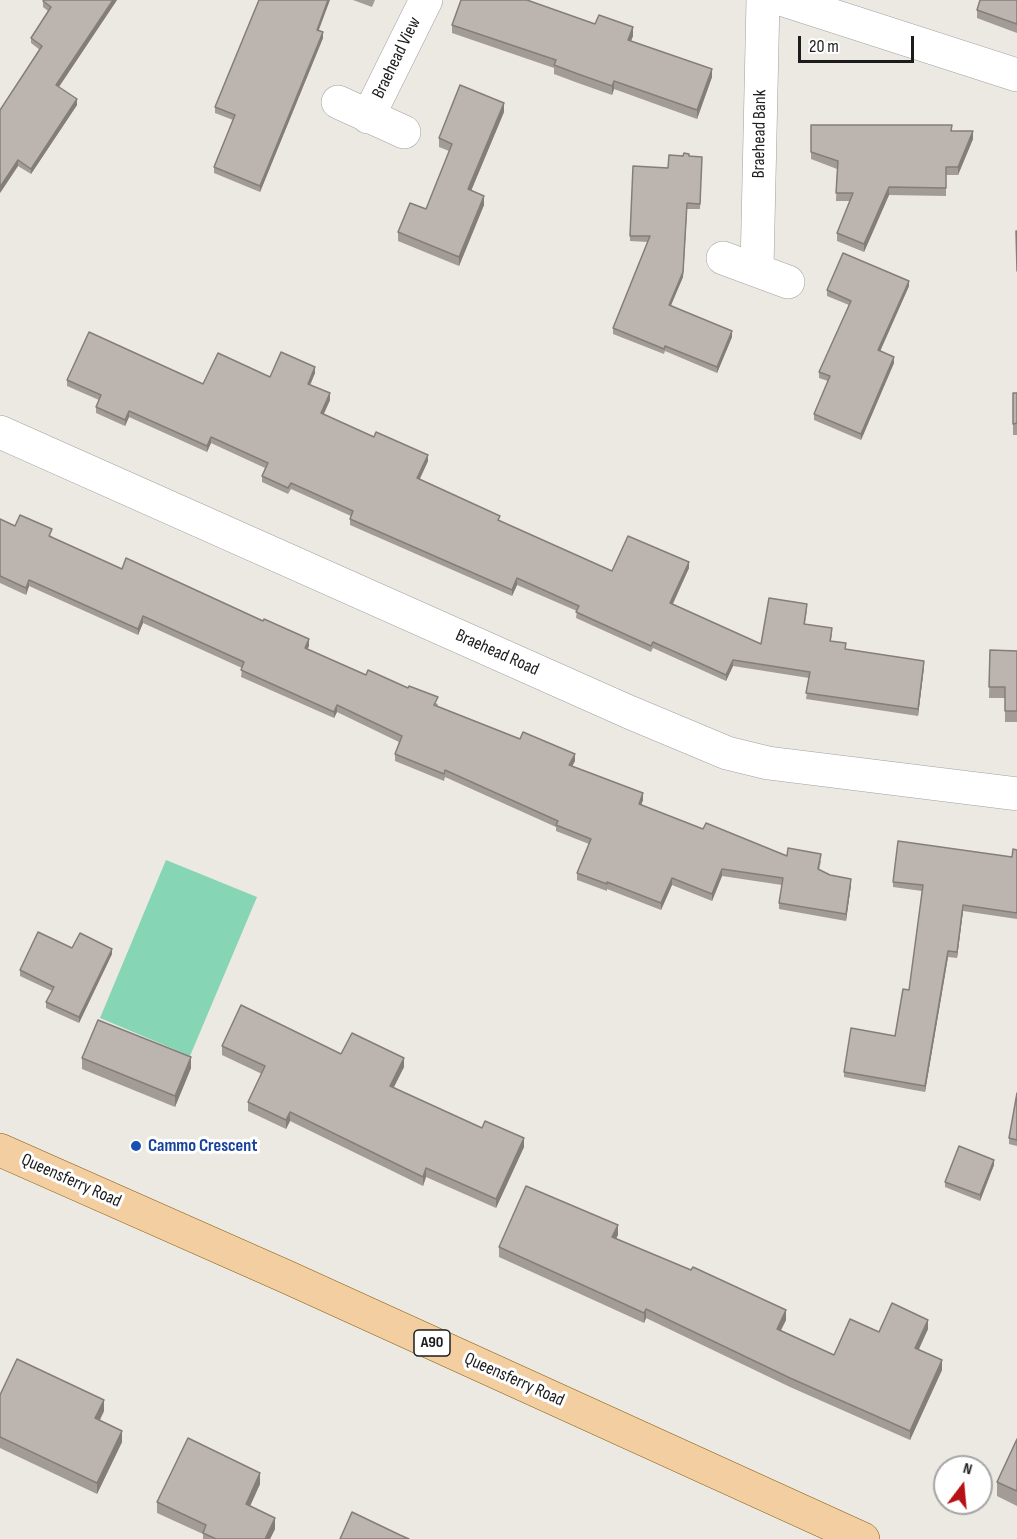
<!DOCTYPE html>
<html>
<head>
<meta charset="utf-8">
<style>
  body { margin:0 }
  #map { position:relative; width:1017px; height:1539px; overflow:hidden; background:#ece9e2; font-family:"Sofia Sans Condensed",sans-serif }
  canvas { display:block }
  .north { position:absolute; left:933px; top:1455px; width:60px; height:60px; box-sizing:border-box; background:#fff; border:2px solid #a4a4a4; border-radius:50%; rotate:16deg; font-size:16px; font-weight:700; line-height:24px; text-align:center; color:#1c1c1c }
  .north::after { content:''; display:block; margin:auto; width:21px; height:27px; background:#b61115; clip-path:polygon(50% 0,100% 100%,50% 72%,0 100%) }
  .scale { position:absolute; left:798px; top:36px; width:116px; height:27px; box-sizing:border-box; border:3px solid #1c1c1c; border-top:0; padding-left:8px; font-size:18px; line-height:21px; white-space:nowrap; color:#1c1c1c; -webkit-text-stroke:4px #fff; paint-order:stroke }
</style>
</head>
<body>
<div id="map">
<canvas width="1017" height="1539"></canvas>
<div class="north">N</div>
<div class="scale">20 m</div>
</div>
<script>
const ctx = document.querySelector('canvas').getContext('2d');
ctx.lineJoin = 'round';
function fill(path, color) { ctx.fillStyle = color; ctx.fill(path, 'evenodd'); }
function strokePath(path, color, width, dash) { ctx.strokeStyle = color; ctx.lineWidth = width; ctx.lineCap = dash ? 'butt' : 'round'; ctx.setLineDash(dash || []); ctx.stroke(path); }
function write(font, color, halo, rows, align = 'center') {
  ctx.font = font + ' "Sofia Sans Condensed",sans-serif'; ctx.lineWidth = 6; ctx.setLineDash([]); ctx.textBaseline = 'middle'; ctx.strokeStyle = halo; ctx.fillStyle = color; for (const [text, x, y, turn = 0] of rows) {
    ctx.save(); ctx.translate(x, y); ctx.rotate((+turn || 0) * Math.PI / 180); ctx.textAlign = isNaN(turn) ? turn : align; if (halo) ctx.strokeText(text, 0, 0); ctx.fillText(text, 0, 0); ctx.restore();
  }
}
fill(new Path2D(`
  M166,860L257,897L190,1056L100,1018Z`), '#86d5b5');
const minor = new Path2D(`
  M784,0L1017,75
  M338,102L404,132
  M368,117L426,0
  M723,258L788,282
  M757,269L763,0
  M0,432L629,712L727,753L768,763L1017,794`);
const major = new Path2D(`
  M0,1150L287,1277L863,1539`);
strokePath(minor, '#a0a0a0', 34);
strokePath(major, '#875c0d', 34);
strokePath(minor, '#fff', 33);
strokePath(major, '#f3cea0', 33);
fill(new Path2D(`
  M117,0L59,87L77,105L31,174L18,166L0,193L40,50L31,43V38L48,11L43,7V1Z
  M353,0H375L372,7Z
  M1017,0V33L977,18V10Z
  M595,24L633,36L631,41L712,77L697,119L614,89L612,95L578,83L554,74V68L452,33V25Z
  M319,30L323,38L260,192L214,173V167L233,120L215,113V107Z
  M504,112L471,191L484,205L459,266L398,241V232L426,209L449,151L439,147V138Z
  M811,125L951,131L973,139L958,175H946V196L889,195L864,252L837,241V233L850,201H836L837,169L811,159Z
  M683,156L702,157L700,209H687L683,277L671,305L732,337L717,373L665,351L664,354L613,334V328L648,242L630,241V236L668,168Z
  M909,286L880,351L894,363L861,440L814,420V414L828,381L819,378V372L849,305L827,296V290Z
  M315,373L310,385L330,400L324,414L428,461L420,479L500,521L612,571L689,568L673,604L761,644L807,610L805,624L832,634L831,641L846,649L924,667L918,716L806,699L809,678L733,666L726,681L653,648L651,652L576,618L577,611L517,585L512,596L350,525V519L351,516L291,489L288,494L262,482V476L265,468L211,443L207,452L129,417L125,426L96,413V407L99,400L67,386V380L203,384Z
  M1013,393H1017V435H1013Z
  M0,519L15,526L52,536V537L122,569L309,646L307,649L366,675L438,704L437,706L575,761L572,766L643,800L641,805L703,829L787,856L821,861L819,870L851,885L846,921L779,909V903L782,885L722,876L712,901L672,885L661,910L607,889V891L577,880V873L589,844L556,831V827L445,777L444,781L395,761V754L399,742L337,712L334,718L241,677L242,668L143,623L138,635L29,586L26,595L0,583Z
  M990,650L1017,651V722H1005V698H989Z
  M1017,850V919L963,911L957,958L948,957L925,1092L844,1077V1072L895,1036L909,990L922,891L893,887V882L1012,857Z
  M72,948L112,954L79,1023L46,1008V1002L52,991L20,976V970Z
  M222,1046L341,1054L404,1067L393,1088L524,1147L496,1208L426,1177L423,1186L290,1121L286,1129L248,1111V1102L262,1074L222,1055Z
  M82,1058L191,1068L175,1107L82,1069Z
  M1017,1093V1146L1009,1144V1138Z
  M994,1165L980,1201L945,1187V1182Z
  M618,1235L616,1238L786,1320L781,1330L834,1355L879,1332L928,1329L918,1350L942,1370L910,1440L790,1387L646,1318L644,1323L499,1257V1247Z
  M0,1395L104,1411L100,1420L122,1442L97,1494L0,1448Z
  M1017,1439V1506L997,1496V1482Z
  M260,1484L250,1506L275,1529L270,1539H203V1534L157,1513V1502Z`), '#a29b96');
fill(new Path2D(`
  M113,0H117L56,91V85Z
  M328,0H330L317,35V30Z
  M633,27V36L628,48V40Z
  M323,32V38L260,192V186Z
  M712,69V77L697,119V110Z
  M614,81V89L612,95V86Z
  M77,99V105L31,174V169Z
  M504,103V112L468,198V189Z
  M973,131V139L958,175V167Z
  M18,160V166L0,193V187Z
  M889,187V195L864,252V244Z
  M484,196V205L459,266V257Z
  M687,209L683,277L669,310V305Z
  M909,281V286L878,356V350Z
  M732,331V337L717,373V367Z
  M894,357V363L861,440V434Z
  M315,367V373L308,390V384Z
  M330,393V400L321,419V413Z
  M129,411V417L125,426V420Z
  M211,437V443L207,452V446Z
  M428,455V461L417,484V478Z
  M689,562V568L670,609V603Z
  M517,578V585L512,596V590Z
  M29,580V586L26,595V588Z
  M143,616V623L138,635V629Z
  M309,639V646L305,655V648Z
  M733,660V666L726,681V675Z
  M924,661V667L918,716V709Z
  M337,705V712L334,718V712Z
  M575,754V761L569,772V765Z
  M643,793V800L639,811V804Z
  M722,869V876L712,901V894Z
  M672,878V885L661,910V903Z
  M851,879V885L846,921V914Z
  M963,905V911L957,958V952Z
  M112,949V954L79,1023V1017Z
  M948,951V957L925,1092V1086Z
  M191,1057V1068L175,1107V1096Z
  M404,1058V1067L390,1095V1086Z
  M290,1112V1121L286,1129V1120Z
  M524,1138V1147L496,1208V1199Z
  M994,1160V1165L980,1201V1195Z
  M426,1168V1177L423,1186V1177Z
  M618,1225V1235L612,1246V1237Z
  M646,1309V1318L644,1323V1313Z
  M786,1310V1320L777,1338V1329Z
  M928,1320V1329L915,1358V1348Z
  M942,1360V1370L910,1440V1431Z
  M104,1400V1411L95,1429V1418Z
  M122,1431V1442L97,1494V1483Z
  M260,1473V1484L246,1515V1504Z
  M275,1518V1529L270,1539H265Z`), '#847e7a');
const building = new Path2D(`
  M44,0H113L56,85L77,99L31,169L18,160L0,187V110L42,46L31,38L51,7L43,1Z
  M259,0H328L317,30L323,32L260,186L214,167L235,115L215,107Z
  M461,0H527L595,24L599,15L633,27L628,40L712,69L697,110L614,81L612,86L578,74L554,65L556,60L452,25Z
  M980,0H1017V24L977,10Z
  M460,85L504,103L468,189L484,196L459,257L398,232L410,203L426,209L452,144L439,138Z
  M811,125H952L951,131H973L958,167H946V188L889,187L864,244L837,233L853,193H836L838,161L811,152Z
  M684,153L689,154V156L702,157L700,204L687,203L683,272L669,305L732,331L717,367L665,346L664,349L613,328L650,236H630L633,166L668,168L669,155L683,156Z
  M1016,231H1017V271Z
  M843,253L909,281L878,350L894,357L861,434L814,414L830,376L819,372L851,301L827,290Z
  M89,332L203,384L218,353L270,377L281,352L315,367L308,384L330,393L321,413L374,437L376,432L428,455L417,478L500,516L498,520L612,571L628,536L689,562L670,603L761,644L769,598L807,604L804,624L832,628L830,641L846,643L845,649L924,661L918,709L806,693L810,672L733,660L726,675L653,642L651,646L576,612L579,606L517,578L512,590L350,519L353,511L291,483L288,488L262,476L268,463L211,437L207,446L129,411L125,420L96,407L101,395L67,380Z
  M1013,393H1017V423L1013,424Z
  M20,515L52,529L49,536L122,569L126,558L263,621L264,619L309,639L305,648L366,675L368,670L408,688L409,686L438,697L434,705L520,739L523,732L575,754L569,765L643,793L639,804L703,829L706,823L787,856L788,848L821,854L818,869L830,875L851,879L846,914L779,903L783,878L722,869L712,894L672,878L661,903L607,882V884L577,873L591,839L556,825L558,821L445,770L444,774L395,754L402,736L337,705L334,712L241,670L244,662L143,616L138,629L29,580L26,588L0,576V519L15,526Z
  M990,650L1017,651V711H1005V687H989Z
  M898,841L1012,857L1013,849L1017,850V913L963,905L957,952L948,951L925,1086L844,1072L851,1028L895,1036L903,989L909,990L923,885L893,882Z
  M38,932L72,948L80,933L112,949L79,1017L46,1002L54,987L20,970Z
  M241,1005L341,1054L352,1033L404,1058L390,1086L482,1128L485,1121L524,1138L496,1199L426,1168L423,1177L290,1112L286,1120L248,1102L265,1066L222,1046Z
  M98,1020L191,1057L175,1096L82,1058Z
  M1017,1093V1140L1009,1138Z
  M959,1146L994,1160L980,1195L945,1182Z
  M526,1186L618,1225L612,1237L691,1270L693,1267L786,1310L777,1329L834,1355L850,1319L879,1332L892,1303L928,1320L915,1348L942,1360L910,1431L790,1378L646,1309L644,1313L499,1247Z
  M17,1359L104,1400L95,1418L122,1431L97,1483L0,1437V1395Z
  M188,1438L260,1473L246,1504L275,1518L265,1539H216L203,1533L206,1525L157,1502Z
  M1017,1439V1491L997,1482Z
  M352,1512L400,1535L409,1539H340Z`);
fill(building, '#bcb4af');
strokePath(building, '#847e7a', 1.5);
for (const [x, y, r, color] of [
  [136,1146,6,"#1a4fb4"]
]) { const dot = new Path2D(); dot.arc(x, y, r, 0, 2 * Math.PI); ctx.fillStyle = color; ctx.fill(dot); strokePath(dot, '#fff', 2); }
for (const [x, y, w] of [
  [432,1343,36]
]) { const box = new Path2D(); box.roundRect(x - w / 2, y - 13, w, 26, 4.5); ctx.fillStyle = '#fff'; ctx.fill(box); strokePath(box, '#1c1c1c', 1.5); }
write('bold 16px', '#1c1c1c', null, [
  ["A90",432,1343]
]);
write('18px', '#1c1c1c', '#fff', [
  ["Braehead View",397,58,-64],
  ["Braehead Bank",760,134,-89],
  ["Braehead Road",497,653,24],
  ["Queensferry Road",71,1181,24],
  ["Queensferry Road",514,1380,24]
]);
write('bold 18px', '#164399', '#fff', [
  ["Cammo Crescent",148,1146]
], 'left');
</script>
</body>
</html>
